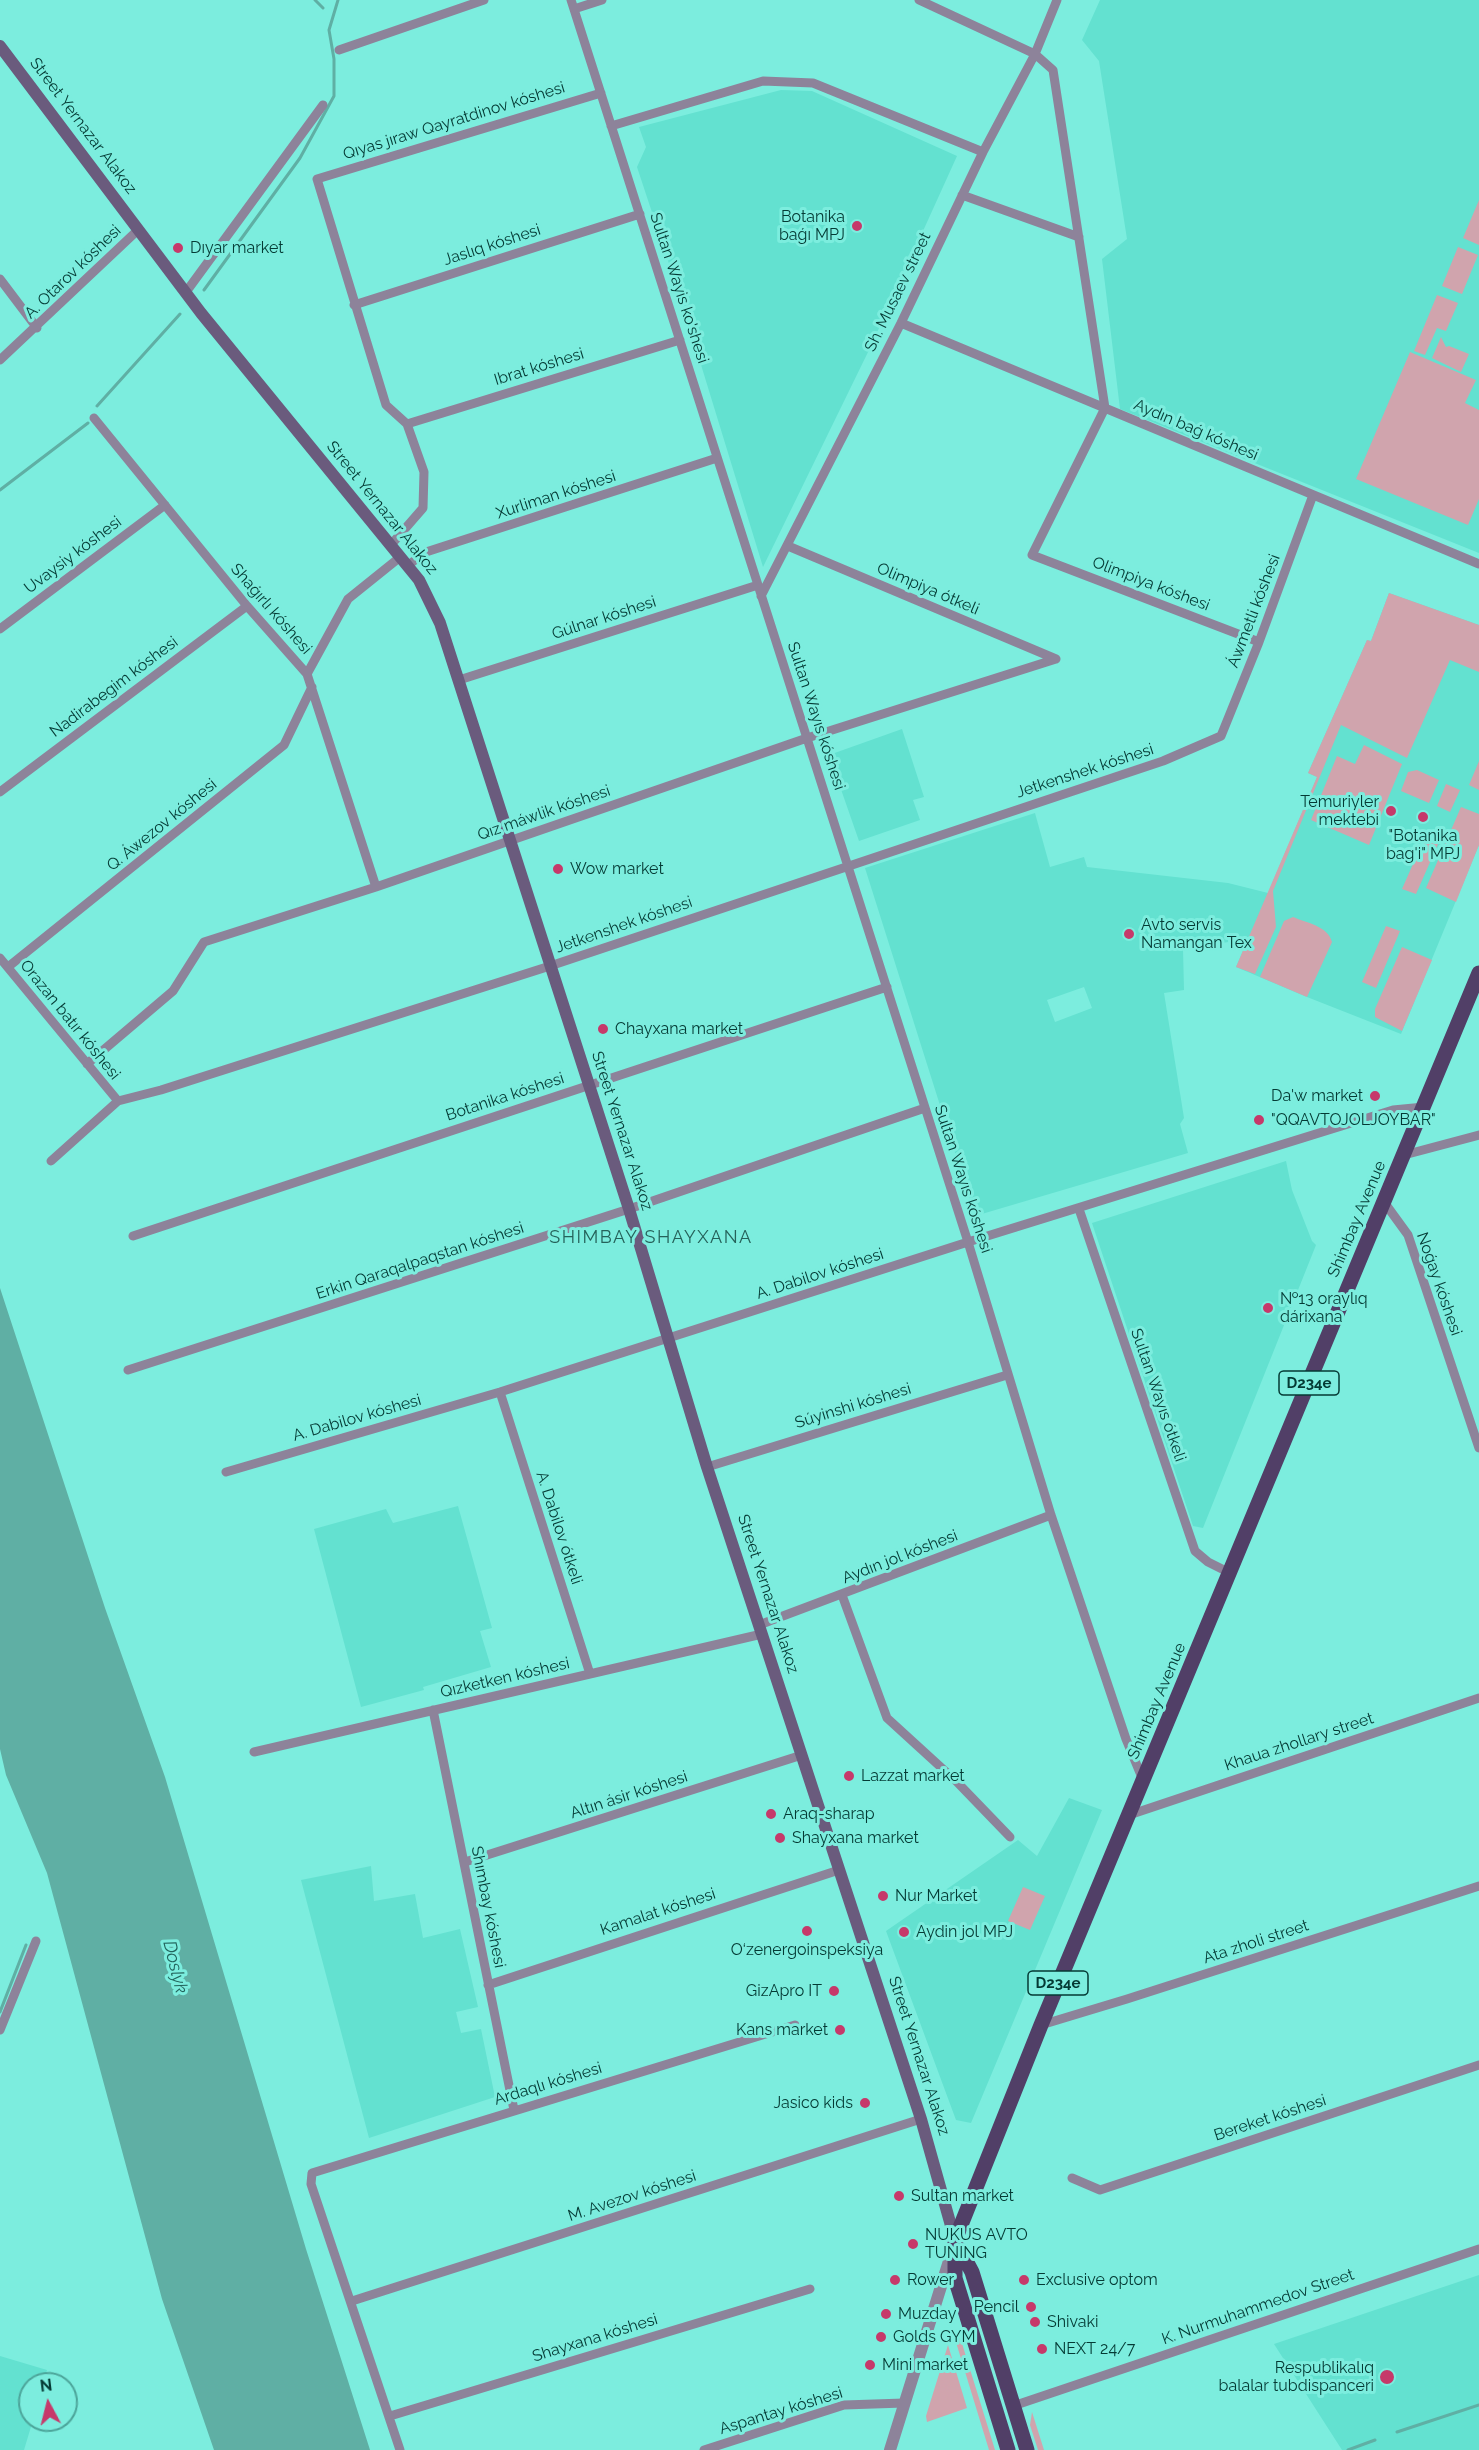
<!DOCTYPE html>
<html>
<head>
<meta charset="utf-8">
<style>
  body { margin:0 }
  #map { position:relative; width:1479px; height:2450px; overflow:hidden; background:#7cedde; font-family:Raleway,sans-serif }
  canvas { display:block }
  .north { position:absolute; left:18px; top:2372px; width:60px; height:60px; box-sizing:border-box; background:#7cedde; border:2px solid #4ca59a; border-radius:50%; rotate:353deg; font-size:16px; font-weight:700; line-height:24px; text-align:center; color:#043a34 }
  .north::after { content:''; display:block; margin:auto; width:21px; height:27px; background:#c6396a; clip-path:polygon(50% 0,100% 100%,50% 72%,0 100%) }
</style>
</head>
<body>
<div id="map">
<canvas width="1479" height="2450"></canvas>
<div class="north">N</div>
</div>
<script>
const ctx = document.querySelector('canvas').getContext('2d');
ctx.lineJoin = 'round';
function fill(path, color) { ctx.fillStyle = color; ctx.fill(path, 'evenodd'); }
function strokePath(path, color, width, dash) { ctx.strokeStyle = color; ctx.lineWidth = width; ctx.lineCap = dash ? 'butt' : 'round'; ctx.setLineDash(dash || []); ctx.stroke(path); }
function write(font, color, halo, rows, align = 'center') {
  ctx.font = font + ' Raleway,sans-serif'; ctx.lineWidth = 6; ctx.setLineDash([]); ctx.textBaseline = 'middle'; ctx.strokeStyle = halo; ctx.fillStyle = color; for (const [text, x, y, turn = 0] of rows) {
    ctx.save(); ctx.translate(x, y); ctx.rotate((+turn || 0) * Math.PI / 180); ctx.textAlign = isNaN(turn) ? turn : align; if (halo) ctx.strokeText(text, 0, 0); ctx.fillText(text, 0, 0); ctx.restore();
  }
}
fill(new Path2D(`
  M1100,0H1479V553L1120,409L1102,259L1127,239L1099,61L1082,40Z
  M781,90L812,91L957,156L870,348L763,567L683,306L637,167L646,147L639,127Z
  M1389,593L1479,625V845L1401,1034L1307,997L1236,967L1248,939L1183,949L1184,990L1164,993L1184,1118L1180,1124L1188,1153L975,1216L865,868L1035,813L1050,867L1084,857L1087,867L1228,883L1268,893L1317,777L1308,773L1367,640L1371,641ZM1084,987L1092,1008L1055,1022L1047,1000Z
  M902,729L924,797L913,800L920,820L859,841L829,755Z
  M1286,1161L1292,1190L1312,1241L1316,1245L1203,1528L1193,1526L1092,1223Z
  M458,1506L492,1628L480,1631L491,1667L423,1687L424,1690L361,1707L314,1529L386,1509L393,1523Z
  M1069,1798L1102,1810L971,2123L956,2120L886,1931L1018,1840L1037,1856Z
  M371,1866L374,1901L415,1894L423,1938L460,1929L478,2007L456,2012L461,2033L481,2029L495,2097L369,2138L301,1880Z
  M1479,2275V2450H1342L1274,2344Z
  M0,2356L47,2370L43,2384H30V2420H33L24,2450H0Z`), '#63e1d0');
fill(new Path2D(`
  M1479,200V245L1463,238Z
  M1458,247L1478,255L1462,294L1442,286Z
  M1437,295L1458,303L1446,331L1437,328L1425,355L1414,351Z
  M1441,337L1446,347L1449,346L1469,354L1461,372L1432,358Z
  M1410,352L1476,380L1465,403L1479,410V499L1468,525L1356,479Z
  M1389,593L1479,625V672L1450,660L1407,758L1341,725L1273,891L1276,927L1255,974L1236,967L1317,777L1308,773L1367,640L1371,641Z
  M1364,745L1402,764L1369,845L1311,820L1337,756L1355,764Z
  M1479,761V790L1469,785Z
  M1417,770L1439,780L1429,803L1401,791L1408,772Z
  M1446,784L1460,790L1450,812L1437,806Z
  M1461,807L1479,814V845L1456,902L1426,888Z
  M1428,830L1442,835L1416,894L1402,889Z
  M1293,917C1307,923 1328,926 1332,942L1307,997L1260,977L1284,921Z
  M1386,926L1400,931L1376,988L1362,982Z
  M1402,947L1432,960L1402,1031L1375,1017V1009Z
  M1023,1887L1045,1896L1030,1930L1008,1921Z
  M960,2337L995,2450H989L955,2339Z
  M948,2345L967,2408L927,2422L926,2416Z
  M1032,2412L1044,2450H1038L1030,2425Z`), '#d0a4ad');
fill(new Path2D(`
  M0,1288L105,1608L165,1777L306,2249L370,2450H214L162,2299L47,1873L6,1775L0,1749Z`), '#5fafa4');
strokePath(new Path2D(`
  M315,0L323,8
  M204,290L300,158L334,96V59L329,30L338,0
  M97,406L180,314
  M0,490L88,423
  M0,2012L26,1945
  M1397,2432L1479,2405
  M1348,2450L1375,2440`), '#5fafa4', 3);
strokePath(new Path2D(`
  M571,0L968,1242L1051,1515L1126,1739L1143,1780
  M919,0L1035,54L1053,70L1105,408L1032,555L1259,642
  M574,9L602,0
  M339,50L484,0
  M611,126L763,81L813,83L983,152
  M962,195L1079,237
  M0,279L37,328
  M186,292L323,105
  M354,305L640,214
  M901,323L1479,564
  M0,360L139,229
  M94,418L247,606L307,674L376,887
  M407,424L680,340
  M390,546L423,508L424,472L407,424L386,405L317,179L601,93
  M788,546L1056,659
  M407,566L426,552L717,458
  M761,596L901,323L983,152L1035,54L1057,0
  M0,629L165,505
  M307,674L348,599L399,558
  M459,680L758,585
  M0,792L247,606
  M0,958L118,1101
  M8,967L284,745L312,687
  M87,1064L173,991L204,942L376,887L807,738L1056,659
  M1404,1155L1479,1135
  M51,1161L118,1101L161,1090L550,966L1163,761L1221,736L1259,642L1313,495
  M1384,1202L1408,1235L1479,1448
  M1079,1209L1195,1551L1208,1562L1230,1573
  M133,1236L887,987
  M128,1370L629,1209L925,1108
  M500,1392L590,1674
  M707,1467L1007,1375
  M226,1472L500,1392L968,1242L1393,1110L1424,1107
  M842,1595L887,1718L956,1781L1010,1837
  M759,1625L1051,1515
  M433,1710L514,2110
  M254,1752L762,1634
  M1129,1815L1479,1698
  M465,1862L802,1755
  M488,1985L839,1870
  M1041,2025L1127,1999L1479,1886
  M0,2030L36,1941
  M1072,2178L1100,2190L1479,2065
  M352,2301L921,2119
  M1013,2406L1479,2249
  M390,2416L810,2289
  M400,2450L311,2184L312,2173L795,2025
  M704,2450L844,2405L904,2403`), '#8d839a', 9);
strokePath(new Path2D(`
  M890,2450L953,2248`), '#8d839a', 12);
strokePath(new Path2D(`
  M0,46L201,313L419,580L440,623L629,1209L707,1467L921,2119L955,2240`), '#6a5b7d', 12);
strokePath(new Path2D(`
  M956,2242L972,2272L1027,2450
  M1008,2450L955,2278V2240L1041,2025L1479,973`), '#513f67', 15);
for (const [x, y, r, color] of [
  [857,226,6,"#c6396a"],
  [178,248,6,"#c6396a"],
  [1391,811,6,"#c6396a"],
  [1423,817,6,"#c6396a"],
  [558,869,6,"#c6396a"],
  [1129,934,6,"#c6396a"],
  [603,1029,6,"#c6396a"],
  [1375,1096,6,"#c6396a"],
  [1259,1120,6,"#c6396a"],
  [1268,1308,6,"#c6396a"],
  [849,1776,6,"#c6396a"],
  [771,1814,6,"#c6396a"],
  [780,1838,6,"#c6396a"],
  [883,1896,6,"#c6396a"],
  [807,1931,6,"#c6396a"],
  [904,1932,6,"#c6396a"],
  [834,1991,6,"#c6396a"],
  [840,2030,6,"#c6396a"],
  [865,2103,6,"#c6396a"],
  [899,2196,6,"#c6396a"],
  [913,2244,6,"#c6396a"],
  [895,2280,6,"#c6396a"],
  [1024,2280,6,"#c6396a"],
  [1031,2307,6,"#c6396a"],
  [886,2314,6,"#c6396a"],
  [1035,2322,6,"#c6396a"],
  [881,2337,6,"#c6396a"],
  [1042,2349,6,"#c6396a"],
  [870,2365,6,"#c6396a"],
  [1387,2377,8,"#c6396a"]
]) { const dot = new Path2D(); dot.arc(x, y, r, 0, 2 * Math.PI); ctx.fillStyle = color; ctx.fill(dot); strokePath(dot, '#7cedde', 2); }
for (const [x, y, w] of [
  [1309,1383,60],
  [1058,1983,60]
]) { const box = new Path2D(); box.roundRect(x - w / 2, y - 12, w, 24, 4.5); ctx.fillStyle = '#7cedde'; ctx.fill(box); strokePath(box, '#043a34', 1.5); }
write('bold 15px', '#043a34', null, [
  ["D234e",1309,1383],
  ["D234e",1058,1983]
]);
write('16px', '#043a34', '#7cedde', [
  ["Qıyas jıraw Qayratdinov kóshesi",454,121,-17],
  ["Street Yernazar Alakoz",83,126,53],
  ["Jaslıq kóshesi",492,245,-18],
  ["A. Otarov kóshesi",73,272,-44],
  ["Sultan Wayis ko'shesi",679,288,72],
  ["Sh. Musaev street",898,292,-64],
  ["Ibrat kóshesi",539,367,-17],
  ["Aydın baǵ kóshesi",1196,430,23],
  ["Xurliman kóshesi",556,495,-18],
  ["Street Yernazar Alakoz",382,508,51],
  ["Uvaysiy kóshesi",73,555,-37],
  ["Olimpiya kóshesi",1151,584,21],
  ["Olimpiya ótkeli",928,589,23],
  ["Shaǵırlı kóshesi",271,609,49],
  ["Áwmetli kóshesi",1254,611,-69],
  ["Gúlnar kóshesi",604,618,-18],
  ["Nadirabegim kóshesi",114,687,-37],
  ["Sultan Wayıs kóshesi",816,716,72],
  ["Jetkenshek kóshesi",1085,771,-18],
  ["Qız máwlik kóshesi",544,813,-19],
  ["Q. Áwezov kóshesi",162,825,-39],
  ["Jetkenshek kóshesi",624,925,-19],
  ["Orazan batır kóshesi",70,1020,51],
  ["Botanika kóshesi",505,1097,-18],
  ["Street Yernazar Alakoz",622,1131,72],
  ["Sultan Wayıs kóshesi",963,1179,72],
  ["Shimbay Avenue",1357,1219,-67],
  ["Erkin Qaraqalpaqstan kóshesi",420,1261,-18],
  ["A. Dabilov kóshesi",820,1274,-18],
  ["Noǵay kóshesi",1439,1284,71],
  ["Sultan Wayıs ótkeli",1158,1395,71],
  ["Súyinshi kóshesi",853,1406,-17],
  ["A. Dabilov kóshesi",357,1418,-16],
  ["A. Dabilov ótkeli",559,1528,72],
  ["Aydın jol kóshesi",900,1557,-21],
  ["Street Yernazar Alakoz",768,1594,72],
  ["Qızketken kóshesi",505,1678,-13],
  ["Shimbay Avenue",1157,1701,-67],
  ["Khaua zhollary street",1299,1742,-18],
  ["Altın ásir kóshesi",629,1795,-18],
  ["Shımbay kóshesi",488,1907,79],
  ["Kamalat kóshesi",658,1912,-18],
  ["Ata zholi street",1256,1942,-18],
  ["Street Yernazar Alakoz",919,2056,72],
  ["Ardaqlı kóshesi",548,2084,-17],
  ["Bereket kóshesi",1270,2118,-18],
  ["M. Avezov kóshesi",632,2196,-18],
  ["K. Nurmuhammedov Street",1258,2307,-19],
  ["Shayxana kóshesi",595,2338,-17],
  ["Aspantay kóshesi",781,2411,-17]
]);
write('16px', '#043a34', '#7cedde', [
  ["Botanika",845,217,"right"],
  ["baǵı MPJ",845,235,"right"],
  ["Dıyar market",190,248],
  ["Temuriyler",1379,802,"right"],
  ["mektebi",1379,820,"right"],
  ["\"Botanika",1423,836,"center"],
  ["bag'i\" MPJ",1423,854,"center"],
  ["Wow market",570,869],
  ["Avto servis",1141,925],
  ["Namangan Tex",1141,943],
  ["Chayxana market",615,1029],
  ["Da'w market",1363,1096,"right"],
  ["\"QQAVTOJOLJOYBAR\"",1271,1120],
  ["№13 oraylıq",1280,1299],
  ["dárixana",1280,1317],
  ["Lazzat market",861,1776],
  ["Araq-sharap",783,1814],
  ["Shayxana market",792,1838],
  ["Nur Market",895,1896],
  ["Aydin jol MPJ",916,1932],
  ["O‘zenergoinspeksiya",807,1950,"center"],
  ["GizApro IT",822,1991,"right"],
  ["Kans market",828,2030,"right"],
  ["Jasico kids",853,2103,"right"],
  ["Sultan market",911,2196],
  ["NUKUS AVTO",925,2235],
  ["TUNING",925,2253],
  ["Rower",907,2280],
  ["Exclusive optom",1036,2280],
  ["Pencil",1019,2307,"right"],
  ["Muzday",898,2314],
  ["Shivaki",1047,2322],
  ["Golds GYM",893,2337],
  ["NEXT 24/7",1054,2349],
  ["Mini market",882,2365],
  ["Respublikalıq",1374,2368,"right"],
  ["balalar tubdispanceri",1374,2386,"right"]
], 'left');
ctx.letterSpacing = '1.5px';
write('18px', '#25625a', '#7cedde', [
  ["SHIMBAY SHAYXANA",651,1238]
]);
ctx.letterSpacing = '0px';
write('italic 18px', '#23645c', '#7cedde', [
  ["Doslyk",175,1967,76]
]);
</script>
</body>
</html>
